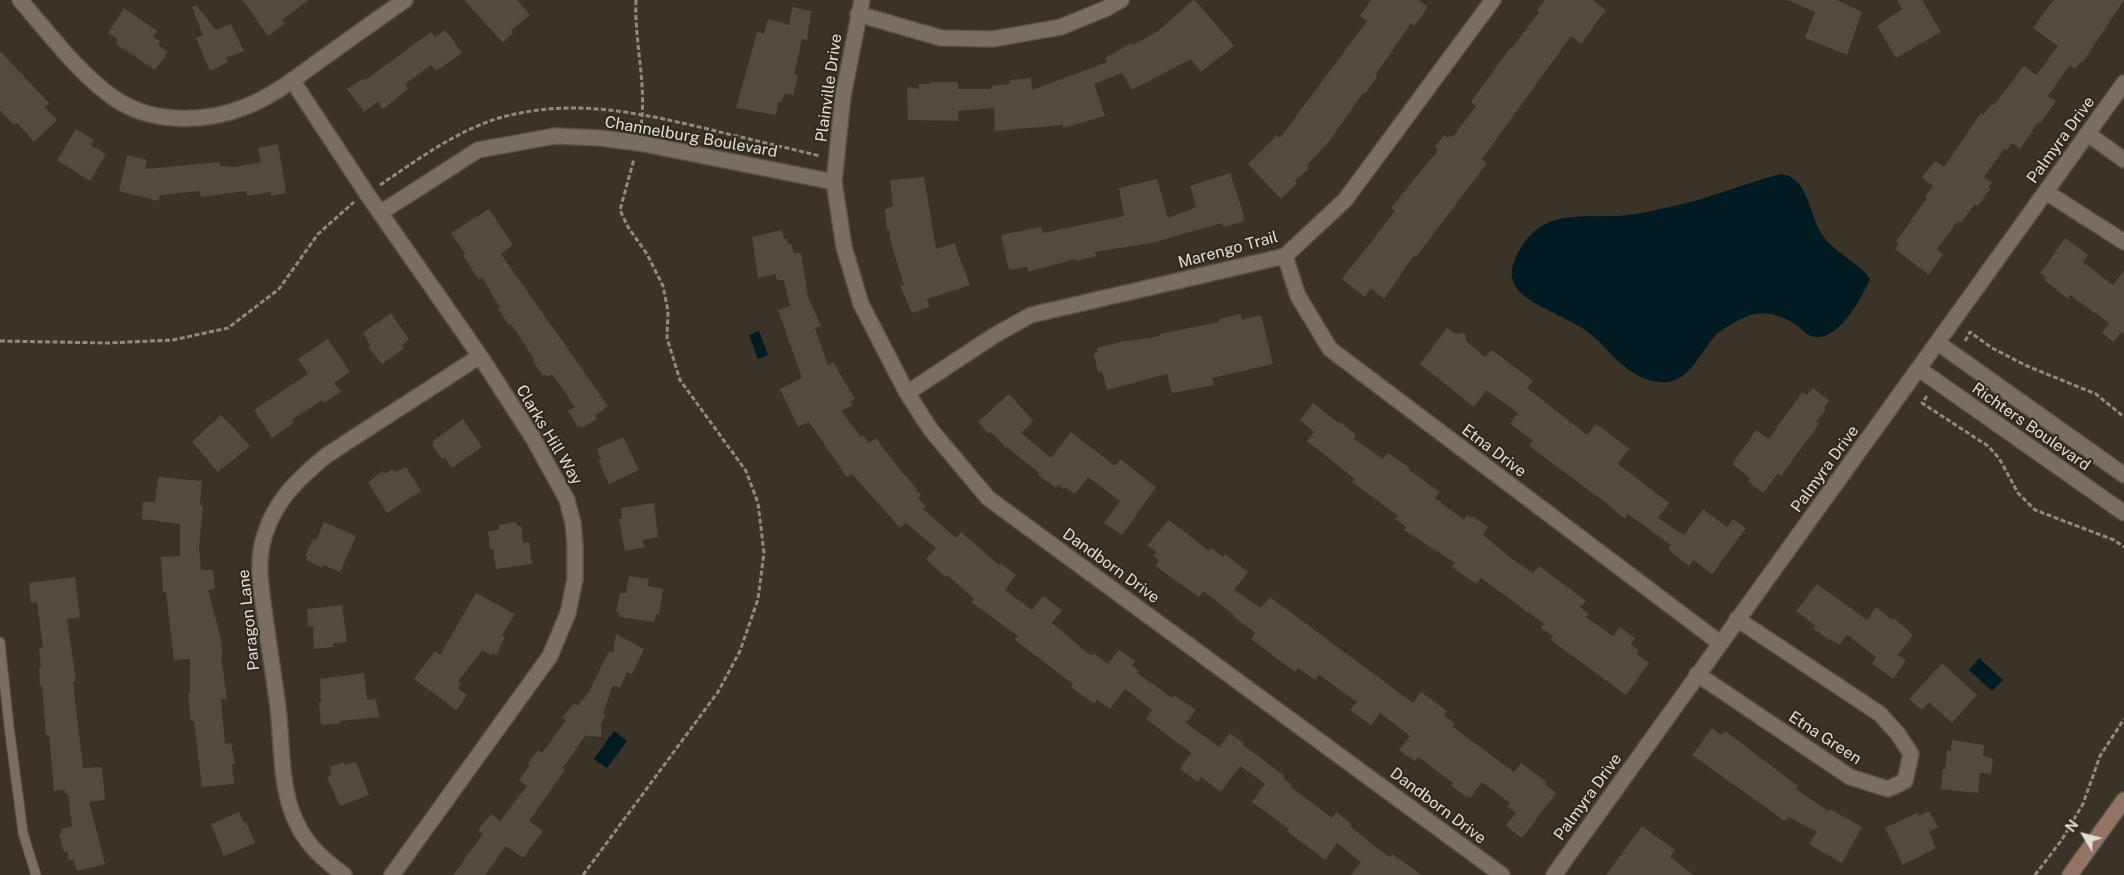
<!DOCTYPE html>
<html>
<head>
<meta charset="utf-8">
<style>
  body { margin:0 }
  #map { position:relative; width:2124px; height:875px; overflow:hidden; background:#3b3228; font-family:"Public Sans",sans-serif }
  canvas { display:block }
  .north { position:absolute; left:2059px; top:810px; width:50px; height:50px; -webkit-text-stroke:4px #30291f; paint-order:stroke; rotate:307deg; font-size:14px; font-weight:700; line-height:20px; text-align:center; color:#e1dcd5 }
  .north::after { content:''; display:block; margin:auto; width:18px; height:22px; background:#e1dcd5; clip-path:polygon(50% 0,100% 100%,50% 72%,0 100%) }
</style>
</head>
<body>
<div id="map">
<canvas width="2124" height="875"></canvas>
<div class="north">N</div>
</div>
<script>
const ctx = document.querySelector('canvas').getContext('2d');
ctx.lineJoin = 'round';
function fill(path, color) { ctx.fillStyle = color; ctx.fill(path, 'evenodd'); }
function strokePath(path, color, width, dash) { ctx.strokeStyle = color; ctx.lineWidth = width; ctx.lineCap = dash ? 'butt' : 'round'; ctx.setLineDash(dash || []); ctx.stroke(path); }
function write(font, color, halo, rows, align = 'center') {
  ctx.font = font + ' "Public Sans",sans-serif'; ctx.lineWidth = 4; ctx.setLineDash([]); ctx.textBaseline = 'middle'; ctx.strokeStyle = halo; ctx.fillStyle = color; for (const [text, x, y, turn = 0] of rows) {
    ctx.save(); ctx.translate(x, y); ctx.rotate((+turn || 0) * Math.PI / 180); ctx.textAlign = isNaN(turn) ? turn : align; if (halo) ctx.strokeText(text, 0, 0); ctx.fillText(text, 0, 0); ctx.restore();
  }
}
fill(new Path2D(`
  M1781,174C1807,177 1809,211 1820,231C1831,252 1857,260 1870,279C1862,297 1837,345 1811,336C1807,335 1803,330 1799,327C1785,317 1766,309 1748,316C1740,319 1725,327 1718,333C1700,350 1690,386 1659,382C1629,378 1614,356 1594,337C1583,327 1567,320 1554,313C1534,303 1503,290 1514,262C1535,210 1572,217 1617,216C1636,215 1656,210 1674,206C1711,198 1745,183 1781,174Z
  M759,331L768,355L758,359L749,335Z
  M1979,658L2003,680L1992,691L1969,670Z
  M614,731L627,741L607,768L594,759Z`), '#021b22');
fill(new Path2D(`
  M243,0H309L282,20L285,24L268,36Z
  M464,0H517L530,15L511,30L513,33L503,43Z
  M1193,0H1195L1234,46L1201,72L1191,59L1132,90L1122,73L1094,84L1105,116L1063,128V125L995,131L994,108L958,111L959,121L908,120L907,87L919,89V84H930V82H958V89H991L992,86L1010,84V80L1031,78L1032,90L1107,62L1105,58L1131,43L1133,45L1158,31Z
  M1371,0H1419L1427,6V9L1414,26L1411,23L1376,74L1378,75L1365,94L1364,92L1327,144L1307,165L1309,168L1295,181L1297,183L1281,199L1248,164L1277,135L1280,138L1367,21L1360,16Z
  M1545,0H1593L1606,10L1581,44L1571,36L1482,159L1487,163L1416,257L1414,255L1384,299L1371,288L1365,297L1342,279L1395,211L1391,208L1438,150L1435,147L1444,135L1448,138L1450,135L1453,137L1476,106L1471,102L1510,48H1512L1539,12L1537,10Z
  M1787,0H1837L1862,12L1847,55L1805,38L1815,12Z
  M1897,0H1922L1941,32L1896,58L1877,26L1902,9Z
  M2053,0H2124L2082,63L2080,62L2075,69L2070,65L2048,96L2056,101L2040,124L2038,122L2020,149L2012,143L2006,151L2004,149L1984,177L1992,182L1989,187L1990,189L1978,206L1975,204L1961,223L1958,221L1937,249L1943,254L1929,275L1895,249L1899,243L1896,241L1927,198L1925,197L1933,186L1922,178L1935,161L1944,167L1981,113L1983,115L1992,104L1994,105L2024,66L2036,75L2058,46L2033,28Z
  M196,5L216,30L231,24L244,51L226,58L228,62L210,71L196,38L203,35L192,7Z
  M792,7L811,11L807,40L802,39L794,74L798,76L793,95L784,94L782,102H778L776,115L736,108L757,32L764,34L768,19L789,25Z
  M124,8L157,31L153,37L160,41L158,45L168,52L155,70L116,44L118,40L108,33Z
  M445,30L462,53L436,71L431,65L405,84L408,89L383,109L378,101L364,112L347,89L364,78L365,80L431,32L435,37Z
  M0,51L49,103L45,107L57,120L34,142L17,123L14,125L0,110Z
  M76,129L94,140L91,145L106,154L90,181L57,160Z
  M278,144L286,193L271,196V192L247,196L246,191L201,197L200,191L160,195L158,201L119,191L127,155L147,160L145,169L220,162V166L236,167L261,162L258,148Z
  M1230,173L1244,215L1243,216L1244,221L1223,227L1222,223L1151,243L1094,252L1097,256L1076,261L1075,259L1028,272L1027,267L1009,270L1001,235L1041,227L1043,233L1124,216L1119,188L1157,179L1168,218L1196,207L1190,186Z
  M924,177L936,249L954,243L970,285L927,299L930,307L912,313L900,286L904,285L891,243L889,230H887L885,209L893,206L890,180Z
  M489,209L513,245L501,254L608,406L595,416L597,419L582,428L580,425L578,427L568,411L575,407L552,374L547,377L545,374L543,376L532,360L534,359L511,324L509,325L498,309L500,308L482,277L479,280L463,256L465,254L451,233Z
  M782,230L784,239H787L788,244H791L794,253H801L808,297L821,326L815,328L828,365L833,362L855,399L850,401L853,405L841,411L861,437L863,435L869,443L876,438L901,471L917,489L916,490L921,495L918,498L926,506L923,509L956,538L961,532L999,565L1000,563L1016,575L1005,590L1032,610L1043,596L1062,610L1052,623L1090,655L1095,654L1108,664L1119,650L1135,661L1132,665L1139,671L1137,673L1172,698L1175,696L1196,710L1186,723L1219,747L1230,733L1244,743L1243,745L1285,776L1283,778L1292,785L1291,787L1332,818L1336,812L1351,824L1350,826L1373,845L1390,857L1392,854L1422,875H1351L1361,862L1337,843L1325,860L1287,831L1289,829L1252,802L1265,784L1240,766L1221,792L1201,777L1198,782L1180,769L1191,753L1146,719L1152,710L1125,689L1110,709L1097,700L1094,704L1071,687L1073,684L1015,640L1018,636L971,602L974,599L947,575L945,577L926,559L936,548L906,523L900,528L852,474L847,477L809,422L798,427L780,389L802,378L778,310L790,306L784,280H777L775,274L758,278L752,237Z
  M2065,238L2088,255L2083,262L2113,285L2124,270V334L2121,332L2114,342L2102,333L2109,323L2070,295L2068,299L2044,280L2046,277L2040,273Z
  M391,313L409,339L402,345L404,348L382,364L368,347L370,345L363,333Z
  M1240,314L1242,320L1261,315L1273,364L1212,378L1214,385L1172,393L1167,374L1107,390L1102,371L1098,372L1094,354L1098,352L1097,348L1120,342L1150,338L1160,336L1159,334L1219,322V319Z
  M1447,328L1456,334L1465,333L1466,341L1485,357L1491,350L1500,356L1533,381L1527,388L1587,435L1596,424L1629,448L1618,464L1669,503L1658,518L1684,535L1703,509L1727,527L1733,519L1746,528L1712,574L1693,560L1689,566L1671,552L1672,551L1668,549L1671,545L1628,514L1625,519L1609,506V505L1529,446L1533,440L1510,424L1518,413L1486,390L1474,407L1420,364Z
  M328,339L350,372L334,383L341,392L324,403L322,400L292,420L294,423L272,438L254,410L308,374L298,359Z
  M1813,388L1829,400L1824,408L1826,409L1816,422L1819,424L1781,476L1778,473L1763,493L1748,481L1750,478L1732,464L1756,430L1769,439L1802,392L1807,395Z
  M1009,394L1033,421L1021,433L1051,458L1071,432L1115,466L1120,459L1156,487L1122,535L1104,523L1120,501L1088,477L1075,494L1065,487L1063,489L1058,485L1056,488L1038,475L1039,473L1007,447L1006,448L991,432L989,434L978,422Z
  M1313,403L1339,423L1340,422L1356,435L1354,439L1383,459L1388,453L1410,468L1409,470L1440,492L1435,498L1464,520L1467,515L1471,518L1472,516L1488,527L1483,535L1511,558L1533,573L1539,566L1586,601L1580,607L1589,614L1586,617L1613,636L1620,627L1635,638L1631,644L1639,651L1637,654L1649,663L1626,695L1551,640L1553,636L1541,628L1544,624L1481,578L1476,584L1452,567L1455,563L1404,530L1406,527L1395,519L1398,516L1352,482L1355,479L1307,441L1314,432L1300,420Z
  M221,415L250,446L218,472L192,442Z
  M463,419L482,447L452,468L445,458L442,459L432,445L434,444L433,441Z
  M623,437L639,470L609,484L598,460L601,459L597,449Z
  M406,467L421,491L387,513L368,482L383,471L385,474L392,469L396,472Z
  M158,477L202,481L200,505L203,506L199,547L201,570H213L215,589L208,590L220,635L223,656L221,655L227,699H221L225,744L231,743L235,764H232L234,784L202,787L194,721H191L188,694L190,693V659L174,660L166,592H163L161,557L180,556V524L142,519L143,502H155Z
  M654,503L658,537L642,540L645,547L625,551L619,519L622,518L621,508Z
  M1169,520L1209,551L1211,548L1223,557L1225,554L1248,572L1234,590L1261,608L1270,597L1413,703L1421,692L1447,711L1444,715L1455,724L1453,727L1514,772L1521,763L1547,782L1545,784L1556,793L1522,838L1506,826L1516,813L1508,807L1510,803L1482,782L1471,798L1468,796L1467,798L1451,785L1453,783L1418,757L1415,761L1399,750L1410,736L1380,713L1371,725L1350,710L1357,702L1319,675L1315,680L1298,668L1295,672L1251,639L1255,633L1233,616L1234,615L1203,591L1199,597L1155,566L1159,560L1153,556L1157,552L1147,545Z
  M324,522L356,536L340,572L323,565L322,568L306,560L307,557L305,556L313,539L316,540Z
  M516,522L518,526H521L523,543L529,542L532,564L496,569L493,549H490L488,531L499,530V525Z
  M629,576L649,579L648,586L663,589L659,614H656L654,622L619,617V613L616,612L620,593H626Z
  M75,577L80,617L67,619L76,681L73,682L83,768L102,767L105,800L89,802L105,864L77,871L73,859L69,860L67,851L64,852L59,834L62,833L61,829L72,826L68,794H65V790L54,791L49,735H46L42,685L40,686L39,668L41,667L39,648H43L37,602L31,603L29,583Z
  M1817,584L1867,620L1876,607L1892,620L1894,618L1913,635L1898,655L1906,661L1893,679L1872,663L1876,657L1847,635L1840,645L1830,639L1829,640L1813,628L1816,626L1796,611Z
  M476,593L515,614L502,635L505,637L496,655L493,653L492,656L482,650L458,682L461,684L458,688L467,695L456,710L414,679L435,651L440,655Z
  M342,605L347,642L333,643L334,647L314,649L313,626L308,627L307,609Z
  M616,634L644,649L632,674L627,672L620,688L613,685L603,713L606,715L601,723V737L588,736L586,735L563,768L565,770L529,821L543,831L523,858L506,846L485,875H453L483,834L478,830L491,814L500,821L527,786L519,780L529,766L528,764L538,750L542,753L566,720L562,718L574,703L578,706L589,692L609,651L613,653Z
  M1942,663L1977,695L1952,723L1929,702L1922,710L1909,699Z
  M364,673L367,700L376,699L379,717L340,721L341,723L324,725L321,724L319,703L321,702L320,679Z
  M1712,728L1721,735L1725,731L1798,786L1796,789L1828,811L1830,809L1862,827L1842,863L1809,844L1817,832L1789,817L1785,821L1692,755Z
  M1952,740L1984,745L1983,756L1993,759L1991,774L1980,773L1978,793L1941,789L1943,769L1945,770L1947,750L1951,751Z
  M344,762L345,765L356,762L369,795L340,806L327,777L331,775L330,767Z
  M1929,811L1938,827L1929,832L1936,848L1903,865L1885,828L1917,813L1919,816Z
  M239,812L244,823L246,822L255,843L224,856L211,824Z
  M1642,826L1675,850L1670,857L1694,875H1606Z`), '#534b40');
const lane = new Path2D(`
  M0,642L9,726L23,833L36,875`);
const street = new Path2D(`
  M20,0C48,32 79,74 114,98C151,124 204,123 245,107C271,97 296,78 319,61C347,41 376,20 405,0
  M862,0L843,96L834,182L844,247L861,304L907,393L931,430L988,498L1502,875
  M858,14L941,38L993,39L1061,27L1107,8L1121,0
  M292,80L367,194L480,356L533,438L567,500L573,523L575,544V579L568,613L550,656L392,875
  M2088,134L2124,160
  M2046,192L2124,242
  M380,213L478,150L555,136L600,138L639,143L834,182
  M1285,256L1298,296L1330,349L1720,643
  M1938,343L2124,475
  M1919,369L2124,513
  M907,393L995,335L1031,315L1285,256L1345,200L1493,0
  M1697,674L1850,777L1888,789L1905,781L1911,754L1898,734L1880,714L1737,619
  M344,875C319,856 303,842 292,812C280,779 282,741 278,707C274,679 270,651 266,624C262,594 255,563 265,534C276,499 300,477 327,455L480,356
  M1554,875L2124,83`);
const secondary = new Path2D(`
  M2070,875L2124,800`);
strokePath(lane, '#575048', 11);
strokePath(street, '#575048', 18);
strokePath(secondary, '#575048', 18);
strokePath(new Path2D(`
  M636,0C634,42 647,84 641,126
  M380,185C417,160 456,131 499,118C573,97 640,113 712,130C748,139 784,147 820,156
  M0,341L108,343L173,340L228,328L279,289L318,234L354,202
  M1965,341L1970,332L1992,348L2027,366L2096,394L2124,417
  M1927,396L1922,403L1988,446L1999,458L2018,493L2035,510L2114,540L2124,547
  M583,875L718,692L740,651L758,599L764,553L758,503L746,471L680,380L667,338L668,311L663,286L647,254L628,227L620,210L634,159
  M2035,875L2061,841L2083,804L2100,756L2124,719`), '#918a82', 3, [5, 2.5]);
strokePath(lane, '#786e63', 9);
strokePath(street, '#786e63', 15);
strokePath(secondary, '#927364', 15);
write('16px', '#e1dcd5', '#30291f', [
  ["Plainville Drive",829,88,-82],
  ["Channelburg Boulevard",691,137,10],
  ["Palmyra Drive",2061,140,-54],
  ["Marengo Trail",1228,250,-15],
  ["Richters Boulevard",2031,427,35],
  ["Clarks Hill Way",549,435,59],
  ["Etna Drive",1494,451,37],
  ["Palmyra Drive",1825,469,-54],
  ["Dandborn Drive",1111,566,36],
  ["Paragon Lane",249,620,-96],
  ["Etna Green",1825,738,33],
  ["Palmyra Drive",1588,797,-54],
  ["Dandborn Drive",1438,806,37]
]);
</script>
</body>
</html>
